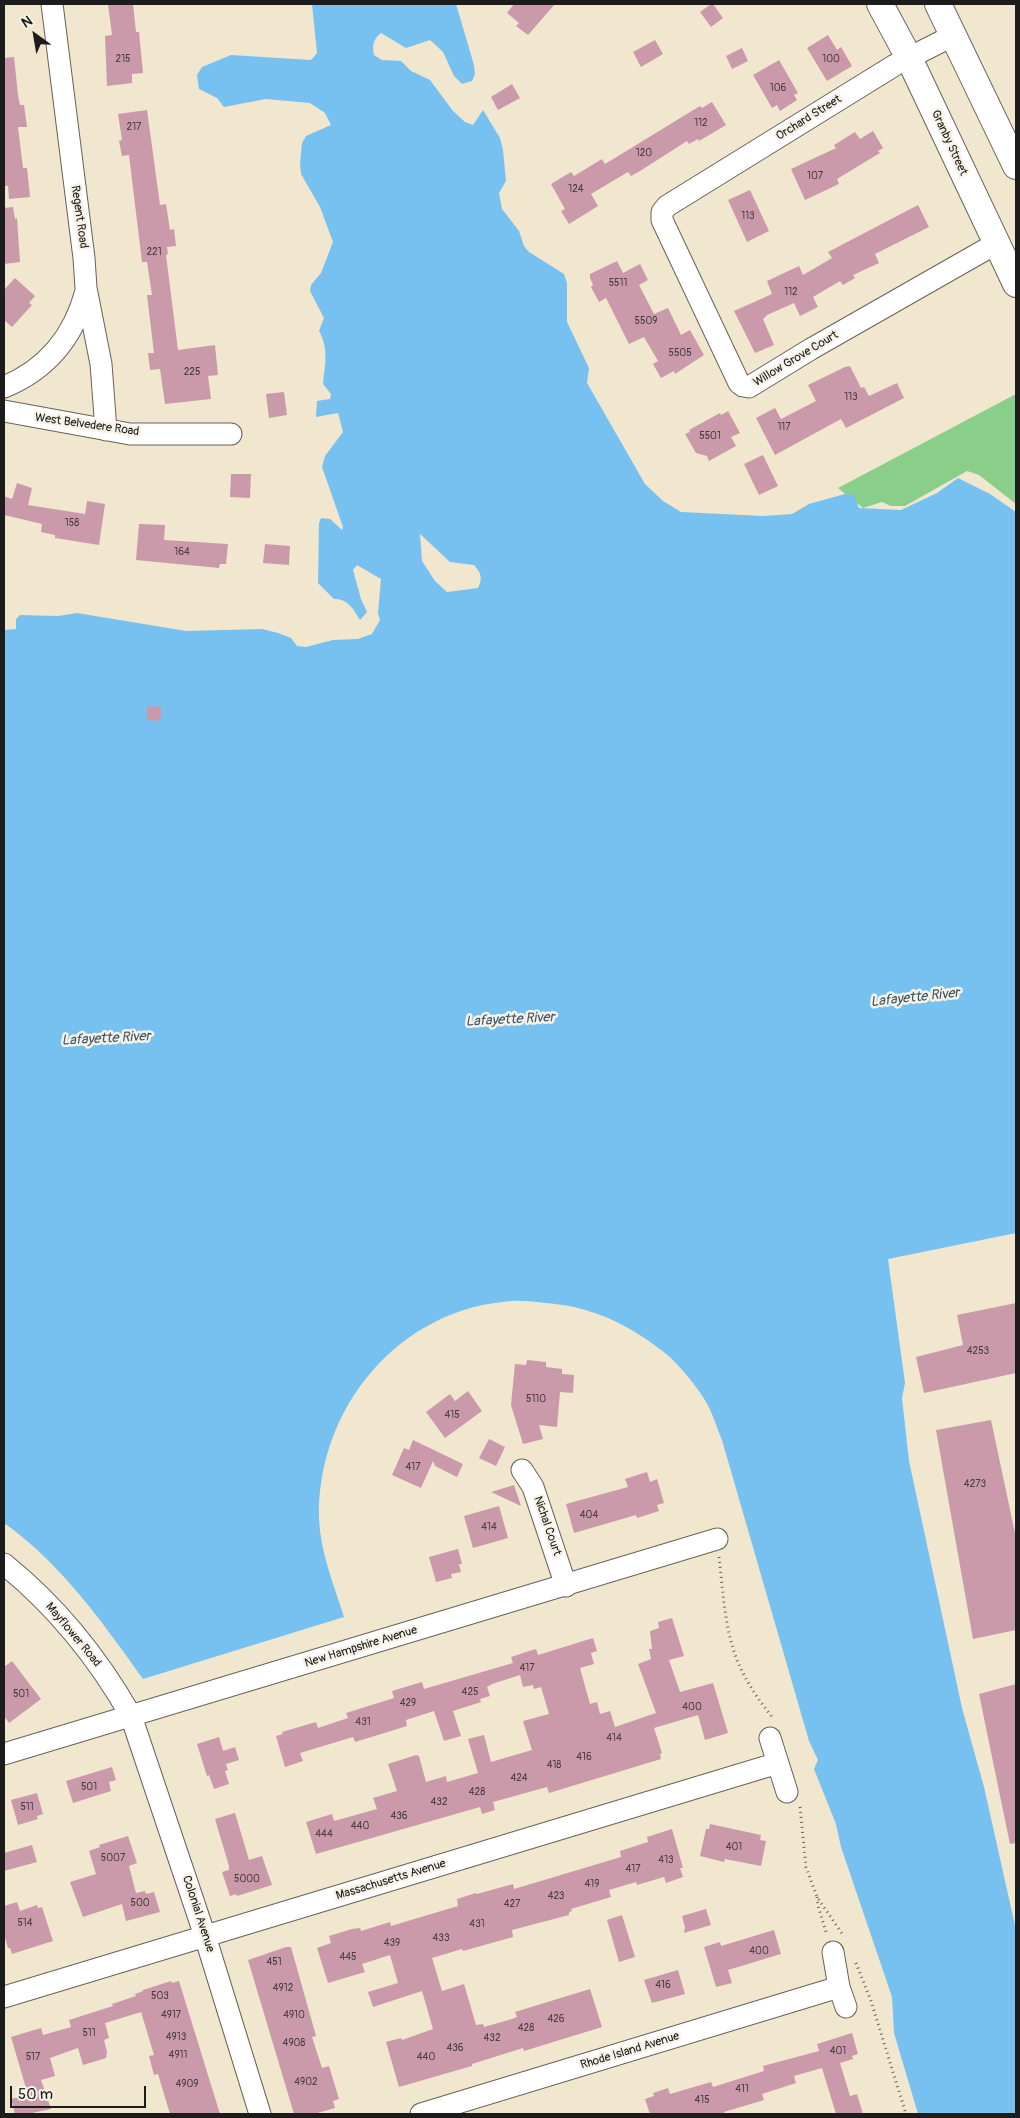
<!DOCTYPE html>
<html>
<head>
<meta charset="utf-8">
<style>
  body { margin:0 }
  #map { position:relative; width:1020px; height:2118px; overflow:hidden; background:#f1e6ce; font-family:Pangolin,sans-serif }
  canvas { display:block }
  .frame { position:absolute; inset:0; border:5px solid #1c1c1c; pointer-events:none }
  .north { position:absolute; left:10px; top:10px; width:50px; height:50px; -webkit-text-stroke:4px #f7f3e8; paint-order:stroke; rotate:328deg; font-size:14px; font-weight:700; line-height:20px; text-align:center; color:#1c1c1c }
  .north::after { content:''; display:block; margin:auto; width:18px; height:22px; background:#1c1c1c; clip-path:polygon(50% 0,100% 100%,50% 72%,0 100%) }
  .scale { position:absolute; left:10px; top:2086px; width:136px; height:22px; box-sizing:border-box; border:2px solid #1c1c1c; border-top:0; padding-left:6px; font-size:15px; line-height:18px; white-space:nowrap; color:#1c1c1c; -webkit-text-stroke:4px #f7f3e8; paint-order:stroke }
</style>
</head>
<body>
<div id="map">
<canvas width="1020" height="2118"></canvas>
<div class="frame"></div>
<div class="north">N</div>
<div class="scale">50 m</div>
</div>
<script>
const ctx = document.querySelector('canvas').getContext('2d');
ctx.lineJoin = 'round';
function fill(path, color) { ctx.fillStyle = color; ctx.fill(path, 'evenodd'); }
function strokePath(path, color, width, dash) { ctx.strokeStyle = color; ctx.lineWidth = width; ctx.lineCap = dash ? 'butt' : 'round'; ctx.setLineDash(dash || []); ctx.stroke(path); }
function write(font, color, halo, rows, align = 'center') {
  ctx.font = font + ' Pangolin,sans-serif'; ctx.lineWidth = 5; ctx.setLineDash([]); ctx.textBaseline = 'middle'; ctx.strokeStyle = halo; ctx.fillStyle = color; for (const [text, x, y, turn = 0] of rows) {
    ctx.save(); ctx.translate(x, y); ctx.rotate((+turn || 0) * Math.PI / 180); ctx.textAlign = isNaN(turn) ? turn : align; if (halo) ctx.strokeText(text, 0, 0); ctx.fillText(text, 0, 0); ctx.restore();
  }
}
fill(new Path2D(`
  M1016,394V504L979,475L967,471L905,506H891L882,502L863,508L838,488Z`), '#89cf8a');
fill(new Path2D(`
  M312,4H456L474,65L475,74L472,81L462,84L454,76L443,52L430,40L406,48L381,33C373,39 372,46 374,55L382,60L401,61L411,71L430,80L453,111L465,122L473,125L483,110L500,138L503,150L506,181L499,193L502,209L519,231L524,246L529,252L564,274L567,283V322L589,368L587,383L645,484L663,501L681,512L763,516L792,514L809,504L845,494L854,495L859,508L901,510L937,493L958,478L990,494L1016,512V1233L888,1259L905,1383L902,1398L909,1461L962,1708L984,1787L1016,1930V2114H918L894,2033L892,1997L841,1847L836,1824L814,1769L818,1760L809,1741L722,1440C717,1428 713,1414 706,1402C699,1389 682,1369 671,1358C666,1353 659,1349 653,1344C620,1320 586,1306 546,1303C535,1302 523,1300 512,1301C399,1308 317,1408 319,1518C320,1552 334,1585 344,1617L143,1679C103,1623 61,1563 4,1523V630L16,629V619L20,615L58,616L77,613L186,631L262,629L278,633L291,638L297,646L306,647L333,640L358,639L372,634L380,620L378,613L381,579L357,565L353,570L361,599L367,612L360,620C353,609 349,599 334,599L318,583L319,523L321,518L330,519L342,530L343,527L322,467L325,456L343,432L338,413L316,417L317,401L330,399L331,394L323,384C325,364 329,349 319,331L324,318L310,291L311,285L321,273L333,242L320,207L301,174L300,163L302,143L306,136L331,125L325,113L310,103L266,99L224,107L217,98L199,89L197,75L202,67L231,55L311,60L317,53ZM420,534L450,562L474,565C481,573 483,578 478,588L447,592L435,581L422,561Z`), '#76c1ef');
fill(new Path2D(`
  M108,4H133L136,32H139L143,73L132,74V83L107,86L105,36L112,35Z
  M514,4H555L528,35L516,26L519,23L507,13Z
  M711,4H713L723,18L711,27L700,12Z
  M828,35L837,50L841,47L852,66L827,81L807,48Z
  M655,40L663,54L641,67L633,52Z
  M742,48L748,61L732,69L726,56Z
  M14,57L18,95L20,105H24L27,127H18L23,168H27L30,197L9,199L8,186H4V58Z
  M779,60L798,93L794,95L797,100L780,111L777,105L772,108L753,75Z
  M512,84L520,98L498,110L491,97Z
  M712,102L726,125L699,141L698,139L689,144L687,141L640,171L631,176L628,172L591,194L598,206L569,224L561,211L565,209L551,184L571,172L574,176L602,159L605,164L700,106L702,108Z
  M147,110L160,205L166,204L170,230L174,229L176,246L167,247L168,254L166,255L178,350L215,345L218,375L208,376L211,399L165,404L160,369L150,370L148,353H154L147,295H152L147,262H142L129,155L122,156L119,141L122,140L118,114Z
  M873,131L883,148L878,151L880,153L837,179L839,184L805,200L791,169L836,148L834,145L855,132L860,139Z
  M750,190L769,231L747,242L728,200Z
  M918,205L929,227L875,254L879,263L853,275L855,278L843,285L840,281L813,297L818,307L800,316L794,303L767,315L763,319L774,345L755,353L734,311L772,294L767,281L799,266L803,275L832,258L828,252Z
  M13,207L15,219L17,218L20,262L4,264V208Z
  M617,261L623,273L640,264L648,280L639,285L654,314L668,308L681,335L690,330L704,355L675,374L674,371L661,378L653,364L658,361L644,337L629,344L606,298L599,302L591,287L593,285L590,278V274Z
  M15,278L35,296L29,303L32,305L12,327L4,320V290Z
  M850,366L861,388L864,387L869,396L897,383L904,398L846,428L841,419L775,455L756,418L775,408L781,419L816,401L808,385L845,367Z
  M284,392L287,415L269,418L266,394Z
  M728,411L740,433L731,437L736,446L709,461L707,456L696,453L685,434L690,432L689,430L720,413L721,415Z
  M763,455L778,486L759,495L744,464Z
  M231,474H251L250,498L230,497Z
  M17,483L32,488L28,505L85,514L87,501L105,504L99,545L55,538V535L41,532L42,524L4,515V496L12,499Z
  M139,524L165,525L164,540L228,544L226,564H220L219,568L136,560Z
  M265,544L290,546L289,565L263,563Z
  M147,706L161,707V721L147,720Z
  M1016,1303V1373L924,1393L916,1357L963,1345L957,1315Z
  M527,1360L546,1362V1367L562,1369V1374L574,1375L573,1393L560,1392L557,1427L539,1425L543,1439L523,1444L511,1405L515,1364L526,1365Z
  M468,1391L482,1411L445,1438L426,1412L450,1394L455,1401Z
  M991,1420L1016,1538V1630L973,1639L936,1430Z
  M489,1439L505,1447L496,1466L479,1458Z
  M413,1440L463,1464L457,1477L435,1466L433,1461L421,1488L392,1475L404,1448L409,1450Z
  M647,1472L650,1482L657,1479L664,1503L657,1505L659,1511L637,1518L636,1515L574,1533L566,1504L628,1487L625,1479Z
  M514,1485L521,1506L491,1492Z
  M499,1506L508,1538L473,1548L464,1516Z
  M458,1549L462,1564H459L461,1572L451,1574L452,1578L436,1582L429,1557Z
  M672,1618L684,1656L669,1660L680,1692L713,1683L728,1733L705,1740L698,1715L654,1728L662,1753L660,1754L661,1759L549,1793L547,1787L493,1802L495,1810L482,1814L480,1807L316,1854L306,1822L332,1814L334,1821L377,1809L373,1798L397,1791L388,1764L416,1755L419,1756L426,1782L446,1776L447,1782L478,1773L468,1739L484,1735L491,1762L532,1750L523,1721L549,1714L541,1687L534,1689L533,1685L523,1687L520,1675L492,1684L487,1687L490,1696L480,1699L481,1702L453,1711L461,1736L444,1741L434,1711L406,1720L407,1726L355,1742L353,1737L300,1753L303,1761L285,1767L276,1736L283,1734L282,1732L316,1722L318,1728L348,1718L346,1713L394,1698L392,1691L422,1682L424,1689L513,1663L511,1657L526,1652L536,1649L538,1655L593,1638L597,1651L591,1653L594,1664L580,1668L590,1704L597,1702L600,1714L610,1711L615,1727L656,1713L638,1664L651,1659L649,1649H652L650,1631L659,1628L658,1622Z
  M12,1661L41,1699L9,1723L4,1716V1667Z
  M1016,1684V1843L1010,1844L979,1694Z
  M219,1737L223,1751L235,1747L239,1760L226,1764L228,1770L225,1771L229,1784L214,1789L209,1775L207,1776L197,1744Z
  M112,1767L116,1780L109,1782L111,1791L73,1803L66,1781Z
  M37,1793L43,1814L37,1816L38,1819L18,1825L11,1800Z
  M235,1813L249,1860L262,1856L272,1885L237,1896L236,1894L230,1896L222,1872L229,1870V1866L215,1819Z
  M710,1824L761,1835L760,1840L766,1841L761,1866L725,1859L724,1862L700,1856L706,1829H709Z
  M672,1829L683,1868H680L683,1877L666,1883L664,1877L637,1885L636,1882L609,1890L611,1897L571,1909L572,1911L569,1912V1915L512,1930L513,1937L463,1951L462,1949L432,1958L442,1991L464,1984L476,2025L483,2024L484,2027L512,2019L517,2017L515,2012L590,1989L602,2027L524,2051L523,2048L472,2064V2066L399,2087L386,2042L401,2038L402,2040L433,2029L422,1991L373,2007L368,1992L398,1983L390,1955L362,1964L365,1972L328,1983L317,1948L331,1943L329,1936L352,1929L360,1928L361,1931L390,1922L391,1926L458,1906L457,1899L476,1893L477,1894L513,1884L514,1889L621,1857L620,1851L648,1842L647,1837Z
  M128,1836L137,1863L129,1866L136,1893L145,1891L146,1894L154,1892L160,1912L126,1921L122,1904L83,1917L70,1882L96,1874L89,1851L100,1847L99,1845Z
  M32,1845L37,1862L4,1871V1853Z
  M17,1902L20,1911L37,1905L38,1908L42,1907L53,1941L12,1954L10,1948H8L4,1934V1906Z
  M706,1909L711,1925L684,1933L685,1927L682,1916Z
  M622,1915L635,1957L619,1962L607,1920Z
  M774,1930L781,1954L728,1970L732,1983L716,1987L704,1947L720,1942L721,1946Z
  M286,1947H291L316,2036L312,2037L322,2068L329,2066L339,2099L333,2101L335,2108L314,2114H294L248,1960Z
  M678,1970L685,1994L652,2003L644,1980Z
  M171,1981L172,1983L179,1981L220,2114H170L158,2074L154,2075L149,2056L154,2055L141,2012L105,2023L109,2038L104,2040L107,2052L106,2058L83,2065L78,2048L50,2058L55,2076L41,2080L51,2109L27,2114H15L11,2099L28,2095L11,2037L41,2028L43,2035L71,2027L69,2020L113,2006L112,2004L136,1996L135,1994L143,1991V1990Z
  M852,2033L858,2054L852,2056L853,2059L840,2063L850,2096L857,2094L863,2114H836L822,2068L794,2076L796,2083L762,2094L764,2100L724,2112L725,2114H650L645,2099L654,2096L653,2093L668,2088L670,2094L711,2082L713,2087L764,2071L763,2066L819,2051L817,2044Z`), '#ca9aaa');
const minor = new Path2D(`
  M52,4L84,258L86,288L101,364L106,430
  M954,35L895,65L667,206L662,212V220L739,383L743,386L749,387L811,349L997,243
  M4,387C48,369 74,336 86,291
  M4,411L130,434H231
  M522,1470L533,1487L566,1586
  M4,1564C56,1606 98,1658 131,1716L205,1936L260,2114
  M770,1738L787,1792
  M4,1754L717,1539
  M833,1952L839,1987L846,2007
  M4,1997L778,1763
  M421,2114L839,1987`);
const major = new Path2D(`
  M880,4L909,58L1016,284
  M938,4L1016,166`);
strokePath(minor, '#67635a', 23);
strokePath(major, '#67635a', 28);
strokePath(new Path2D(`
  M719,1557C723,1591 725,1635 740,1667C749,1686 760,1702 773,1718
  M800,1807L806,1867L817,1897L843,1935
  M817,1897L818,1906L827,1935
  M856,1963L871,2001L906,2114`), '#67635a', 3, [1, 4]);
strokePath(minor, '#fff', 21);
strokePath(major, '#fff', 26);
write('10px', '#483c40', null, [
  ["215",123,59],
  ["100",831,59],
  ["106",778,88],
  ["112",701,123],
  ["217",134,127],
  ["120",644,153],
  ["107",815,176],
  ["124",576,189],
  ["113",748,216],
  ["221",154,252],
  ["5511",618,283],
  ["112",791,292],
  ["5509",646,321],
  ["5505",680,353],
  ["225",192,372],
  ["113",851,397],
  ["117",784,427],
  ["5501",710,436],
  ["158",72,523],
  ["164",182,552],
  ["4253",978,1351],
  ["5110",536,1399],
  ["415",452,1415],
  ["417",413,1467],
  ["4273",975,1484],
  ["404",589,1515],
  ["414",489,1527],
  ["417",527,1668],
  ["425",470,1692],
  ["501",21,1694],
  ["429",408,1703],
  ["400",692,1707],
  ["431",363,1722],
  ["414",614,1738],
  ["416",584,1757],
  ["418",554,1765],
  ["424",519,1778],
  ["501",89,1787],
  ["428",477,1792],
  ["432",439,1802],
  ["511",27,1807],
  ["436",399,1816],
  ["440",360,1826],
  ["444",324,1834],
  ["401",734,1847],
  ["5007",113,1858],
  ["413",666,1860],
  ["417",633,1869],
  ["5000",247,1879],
  ["419",592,1884],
  ["423",556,1896],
  ["500",140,1903],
  ["427",512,1904],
  ["514",25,1923],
  ["431",477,1924],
  ["433",441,1938],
  ["439",392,1943],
  ["400",759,1951],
  ["445",348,1957],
  ["451",274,1962],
  ["416",663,1985],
  ["4912",283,1988],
  ["503",160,1996],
  ["4917",171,2015],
  ["4910",294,2015],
  ["426",556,2019],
  ["428",526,2028],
  ["511",89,2033],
  ["4913",176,2037],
  ["432",492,2038],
  ["4908",294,2043],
  ["436",455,2048],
  ["401",838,2051],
  ["4911",178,2055],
  ["517",33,2057],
  ["440",426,2057],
  ["4902",306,2082],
  ["4909",187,2084],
  ["411",742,2089],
  ["415",702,2100]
]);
write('12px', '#1c1c1c', '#f7f3e8', [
  ["Orchard Street",809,118,-32],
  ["Granby Street",949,143,65],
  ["Regent Road",79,217,82],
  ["Willow Grove Court",796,359,-31],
  ["West Belvedere Road",87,425,8],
  ["Nichal Court",547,1526,71],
  ["Mayflower Road",73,1635,50],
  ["New Hampshire Avenue",361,1647,-17],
  ["Massachusetts Avenue",391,1880,-17],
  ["Colonial Avenue",198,1914,72],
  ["Rhode Island Avenue",630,2051,-17]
]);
write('italic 14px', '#3c5666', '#f7f3e8', [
  ["Lafayette River",915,998,-6],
  ["Lafayette River",510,1020,-3],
  ["Lafayette River",106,1039,-3]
]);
</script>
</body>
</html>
